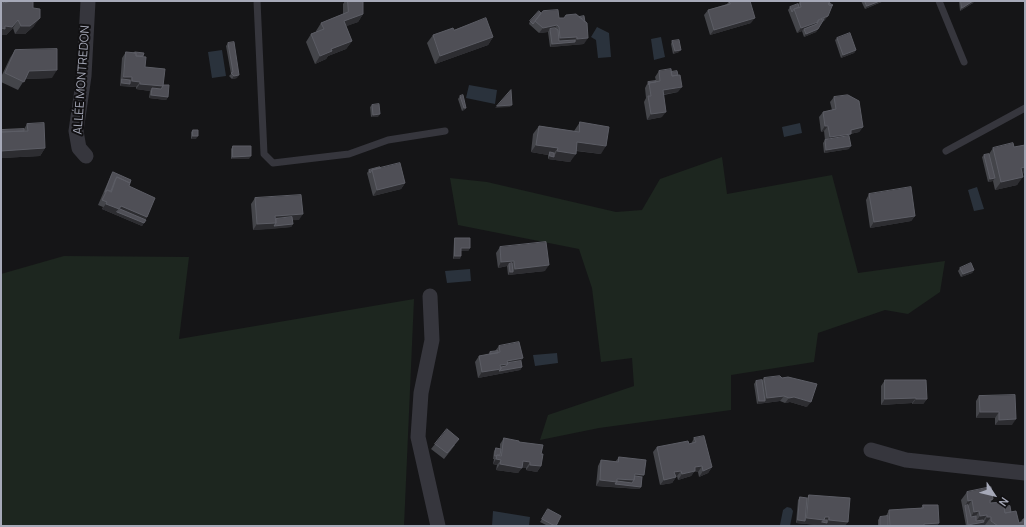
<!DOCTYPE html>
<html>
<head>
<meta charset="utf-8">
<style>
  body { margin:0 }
  #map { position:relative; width:1026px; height:527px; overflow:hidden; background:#151517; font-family:Manrope,sans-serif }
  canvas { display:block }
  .frame { position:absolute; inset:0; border:2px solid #a6a9b8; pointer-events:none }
  .north { position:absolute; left:974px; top:475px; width:40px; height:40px; -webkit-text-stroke:3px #111012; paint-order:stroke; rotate:125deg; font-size:11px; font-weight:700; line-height:16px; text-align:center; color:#a6a9b8 }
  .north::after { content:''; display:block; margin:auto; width:14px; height:18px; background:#a6a9b8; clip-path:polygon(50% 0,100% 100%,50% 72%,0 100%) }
</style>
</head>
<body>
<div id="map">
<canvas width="1026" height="527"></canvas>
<div class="frame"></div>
<div class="north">N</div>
</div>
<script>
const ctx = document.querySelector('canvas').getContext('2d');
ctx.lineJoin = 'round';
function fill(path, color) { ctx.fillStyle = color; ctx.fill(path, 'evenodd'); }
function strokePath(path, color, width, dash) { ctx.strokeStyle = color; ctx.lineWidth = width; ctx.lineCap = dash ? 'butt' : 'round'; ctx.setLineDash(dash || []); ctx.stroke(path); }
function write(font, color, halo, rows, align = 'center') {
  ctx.font = font + ' Manrope,sans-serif'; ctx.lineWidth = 4; ctx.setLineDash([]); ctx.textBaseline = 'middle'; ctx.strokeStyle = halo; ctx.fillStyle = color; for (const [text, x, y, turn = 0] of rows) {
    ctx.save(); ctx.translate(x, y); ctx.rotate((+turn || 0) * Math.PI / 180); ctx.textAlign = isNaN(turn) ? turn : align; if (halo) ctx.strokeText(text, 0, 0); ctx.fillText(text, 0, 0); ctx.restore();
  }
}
fill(new Path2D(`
  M722,157L727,194L832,175L858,273L945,261L940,292L908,314L885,310L818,333L814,362L731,375V410L599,428L540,440L548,415L634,386L632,358L601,362L592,288L579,249L458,225L450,178L487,182L616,212L642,210L660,179Z
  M64,256L189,257L179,339L414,299L404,526H1V274Z`), '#1d261f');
fill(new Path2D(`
  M597,27L609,33L611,57L598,58L596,40L591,37Z
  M661,37L665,57L654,60L651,39Z
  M222,50L226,76L212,78L208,52Z
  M469,85L497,90L495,104L466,98Z
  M800,123L802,133L784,137L782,127Z
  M977,187L984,209L974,211L968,190Z
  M470,269L471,281L447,283L445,271Z
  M557,353L558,363L535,366L533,355Z
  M787,507L791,508L793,511L790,526H781L780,525L783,510Z
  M493,511L530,517L529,526H492Z`), '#2a323c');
strokePath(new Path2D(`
  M257,1L264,154L273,163L349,154L388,140L445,131
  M939,1L964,62
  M946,151L1025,108`), '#36363d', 7);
strokePath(new Path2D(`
  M86,156L79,148L76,131L84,76L88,1
  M430,296L432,340L421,393L418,437L438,526
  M871,450L906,460L1025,473`), '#36363d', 15);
fill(new Path2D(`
  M1,1L4,3V1H34L33,2V8L34,26L25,34H15L13,28L6,35H1Z
  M345,1H363V14L358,22L346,26L352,41L346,49L328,56L326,59L315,64L306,42L311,34L316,32V31L321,23L343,14V4Z
  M729,1L751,23L710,35L704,15L708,10L727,4Z
  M861,1H884L865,9Z
  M959,1H974L973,3L960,11Z
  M800,2L829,3L828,16L824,21L822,22L816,32L804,37L802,31L797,33L788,10L790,7L798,4Z
  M541,13L559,18L584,44L550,47L548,32L539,33L529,24L530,21Z
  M433,35L493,37L488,45L435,64L427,43Z
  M837,38L856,50L854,53L841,58L835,40Z
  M672,41L679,52L673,54L671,44Z
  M228,43L237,78L232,79L229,76L231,74L226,46Z
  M15,50L52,78L25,79L18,90L1,82V77L10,58Z
  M126,52L143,56L145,67L163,85L168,97L166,100L149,98L150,91L136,89V87L120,86L122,58Z
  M659,71L678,92L664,95L662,117L647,120L644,102L646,98L645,88L648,82L656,81L655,77Z
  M460,96L466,108L464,110L462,111L458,99Z
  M834,97L863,127L859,132L850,134L849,136V149L824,153L823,143L825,140L824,131L821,132L819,117L823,112L832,110L830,102Z
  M372,105L378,117H371L370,107Z
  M580,122L601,154L576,151L570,162L548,159V155L531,152L533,134L539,126L574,131Z
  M27,124L45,148L40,156L1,158V128V130L24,129Z
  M193,130L196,139H191V132Z
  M233,146L249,159H231V149Z
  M993,148L1022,174L1017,185L995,190L993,181L988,182L982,157L984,155L989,154Z
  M381,168L405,183L401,189L373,196L367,173L369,170Z
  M113,172L129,186L147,217L142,226L102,209L103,207L98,205L111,175Z
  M869,194L915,216L911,221L870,228L866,200Z
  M255,198L299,220H292L293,224L291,227L253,230L251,204Z
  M455,238L470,248L468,251H461L460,259H453L454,241Z
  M500,247L545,271L508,275L507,266L498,268L496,253Z
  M960,268L974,270L972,273L961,277L958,271Z
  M499,346L523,358L521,361L522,367L520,370L478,378L475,362L479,356L488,355L490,352L495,351Z
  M764,378H782L807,407L790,402L785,403L780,401L757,404L754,384L756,381L762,380Z
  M885,380L927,399L923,404H912V403L881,405V386Z
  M979,396L1012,425H995V418H976V401Z
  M504,438L519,442L541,454V466L537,472L526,470V468L522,467L518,473L496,470L497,465L493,464L494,459H493L494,451L496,448L500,449V444Z
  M694,438L712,467L708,473L699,477L698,472H694L691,476L678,480L677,476L676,477L672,483L660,485L653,452L657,447L689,444H691Z
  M435,444L455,445L444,459L431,449Z
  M619,457L644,475L642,477L641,487L639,489L596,486L598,466L601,460L615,462Z
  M967,492L993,499L990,503L1004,507L1011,512L1019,523L1023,519L1025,526H985V525L977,526H966L961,500Z
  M809,495L845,526H828L796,523L798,500L800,497L807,498Z
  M923,505L939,523L937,526H878V520L880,517L886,516L889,510H900L901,509L921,508Z
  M548,509L556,526H548L540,522Z`), '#44454a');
fill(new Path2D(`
  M880,1H883L865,9L867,6Z
  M962,1H974L973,3L960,11L962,8Z
  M363,14L358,22L339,29L344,21Z
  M828,16L824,21L804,29L802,31L797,33L801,28L818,20Z
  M40,18L34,26L25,34H15L21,26Z
  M755,18L751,23L710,35L714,30Z
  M18,20L13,28L6,35H1V28Z
  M557,25L553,31L550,29L548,32L539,33L543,28Z
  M818,29L816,32L804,37L806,34Z
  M493,37L488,45L435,64L440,56Z
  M577,37L573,42H575L573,45L550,47L552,44L557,43L560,38Z
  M588,38L584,44L573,45L577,39Z
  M352,41L346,49L328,56L326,59L315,64L320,56L331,49Z
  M681,50L679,52L673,54L675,51Z
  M856,50L854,53L841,58L843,55Z
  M57,70L52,78L23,79L29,71Z
  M239,75L237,78L232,79L234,76Z
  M124,77H132L128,83L122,79Z
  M132,81L140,82L136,87L128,86Z
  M122,83L130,84L128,86H120Z
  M140,84L163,86L160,92L152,88L150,91L136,89Z
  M682,87L678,92L659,95L663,90Z
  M151,95L168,97L166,100L149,98Z
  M512,105L510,107L495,108L497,106Z
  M464,108H466L464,110L462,111Z
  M666,112L662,117L647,120L651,114Z
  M380,114L378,117H371L373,115Z
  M825,126H828L824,131L821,132Z
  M863,127L859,132L850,134L847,139L826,142L830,137L851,130Z
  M193,136H198L196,139H191Z
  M577,142L606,146L601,154L572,150Z
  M536,145L558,148L552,155L550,152L548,155L531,152Z
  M851,146L849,149L824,153L826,150Z
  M45,148L40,156L1,158V151Z
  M557,151L576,154L570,162L548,159L550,156L554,157Z
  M251,156L249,159H231L233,157Z
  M1025,167V173L1015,176L1021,168Z
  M1023,177L1017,185L995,190L1001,182Z
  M995,178L993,181L988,182L990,179Z
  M405,183L401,189L373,196L377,190Z
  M106,204L121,206L147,217L142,226L102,209Z
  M303,214L299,220L274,221L275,216Z
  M915,216L911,221L870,228L874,222Z
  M276,223L272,229L253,230L257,224Z
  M293,224L291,227L272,229L274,226Z
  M461,248H470L468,251H459Z
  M455,256H461L460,259H453Z
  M514,261L510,266L509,264L507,266L498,268L501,262Z
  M549,265L545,271L508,275L510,272H513L515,269Z
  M974,270L972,273L961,277L963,274Z
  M523,358L519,364L522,367L520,370L478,378L482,372L500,365L507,361Z
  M784,396L780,401L757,404L759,401H765L767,398Z
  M794,397L811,402L807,407L790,402L785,403L789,398Z
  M916,398L912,403L881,405L885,399Z
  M916,399H927L923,404H912Z
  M980,412H999L995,418H976Z
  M1016,419L1012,425H995L999,420Z
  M496,459L501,460L497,465L493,464Z
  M523,461L530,462L526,468L519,467Z
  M500,464L522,468L518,473L496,470Z
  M530,465L541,466L537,472L526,470Z
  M702,466L698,472H694L691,476L678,480L682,474L695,467Z
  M712,467L708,473L699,477L703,471Z
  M681,471L677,476L671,478L674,472Z
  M635,474L644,475L640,480L633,476Z
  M676,477L672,483L660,485L664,480Z
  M617,479L634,480L641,487L639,489L613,487L615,484L613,487L596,486L600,480Z
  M972,500L966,508L965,506L968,501Z
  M979,511L974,519L969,520L974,512Z
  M987,515L981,523L974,524L980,516Z
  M825,517H829L825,523H827L829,520L848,522L845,526H828L796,523L798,520L805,521L807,518Z
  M987,517H991L985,525L977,526H968V525L984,522Z
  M939,523L937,526H923L924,524Z`), '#2d2d31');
const building = new Path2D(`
  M1,1H2L4,3L11,1H33V8L40,9V18L30,26H21L18,20L12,27L5,26V29L1,28Z
  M348,1H363V14L344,21L352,41L331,49L332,51L320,56L311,34L324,29L321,23L348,12Z
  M729,1H750L755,18L714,30L708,10L730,4Z
  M802,1H830L829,5L832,6L828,16L818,20V22L801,28L794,9L801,7L800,2Z
  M865,1H880L867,6Z
  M961,1H973L962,8Z
  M829,3L833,5L832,6L829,5Z
  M798,4L799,7L794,9L792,12L790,7Z
  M558,10L559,18H564L566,15L576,14L587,23L588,38L577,39V37L560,38L559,27L557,25L543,28L535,21L543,11Z
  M539,11L541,13L533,24L530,21Z
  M584,16L585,22L579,17Z
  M486,18L493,37L440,56L433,35L453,28L454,30Z
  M824,19L818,29L806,34L804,29L817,24L818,21Z
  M555,28L558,30L559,41L575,40V42L552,44L550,29Z
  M850,33L856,50L843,55L837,38Z
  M679,40L681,50L675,51L672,41Z
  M234,42L239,75L234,76L231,73L233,72L228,43Z
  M57,49V70L29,71L24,82L5,73L15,50Z
  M126,52L136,53V56L146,57L145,67L165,69L163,86L140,84V82L132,81V77H124Z
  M135,52L144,53L143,56H136V53H134Z
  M671,69L672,76L680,75L682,87L663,90L666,112L651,114L648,96H651L649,83L660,81L659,71Z
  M677,71L678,75L672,76L671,72Z
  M122,79L130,80V84L122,83Z
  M656,81V82L649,83V85L648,82Z
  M163,85H169L168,97L151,95L152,88L161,89L163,86Z
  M511,90L512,105L497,106Z
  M463,95L466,108H464L460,96Z
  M848,95L859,101L863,127L851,130V134L830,137L828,126H825L823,112L836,109L834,97Z
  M379,104L380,114L373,115L372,105Z
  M580,122L609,127L606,146L577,142L576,154L557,151L558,148L536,145L539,126L579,132Z
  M44,123L45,148L1,151V128V132L28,131L27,124Z
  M24,129V131L1,132V130Z
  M193,130H198V136H193Z
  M849,136L851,146L826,150L825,140Z
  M1013,143L1014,147L1025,145V167L1021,168L1023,177L1001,182L993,148Z
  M233,146H251V156L233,157Z
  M550,152L554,153V157L550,156Z
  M989,154L995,178L990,179L984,155Z
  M400,163L405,183L377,190L372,170Z
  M380,167L381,168L372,170L370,173L369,170Z
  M113,172L131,180L130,183L117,177L115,180L111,191L107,190L105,192Z
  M117,177L130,183L129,186L155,198L147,217L121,206L119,209L106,204L107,202L102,200L107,190L111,192Z
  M911,187L915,216L874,222L869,194Z
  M301,195L303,214L275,216L276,223L257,224L255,198Z
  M120,209L146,220L144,223L117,212Z
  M292,217L293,224L274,226L276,223V219Z
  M455,238H470V248H461V256H455Z
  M546,242L549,265L515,269L514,261L501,262L500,247Z
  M512,263L513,272H510L509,264Z
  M971,263L974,270L963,274L960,268Z
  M519,342L523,358L507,361L508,364L500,365L501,369L482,372L479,356L500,352L499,346Z
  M498,351V353L490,354V352Z
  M521,361L522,367L499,371L501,369V367L506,366L508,363Z
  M780,376L782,378L788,377L817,384L811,402L794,397L789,398L784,396L767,398L764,378Z
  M762,380L765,401H759L756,381Z
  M885,380H926L927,399H916V398L885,399Z
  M1015,395L1016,419L999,420V412H980L979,396Z
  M447,429L459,439L447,453L435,444Z
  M704,436L712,467L703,471L702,466L695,467V471L682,474L681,471L674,472L676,477L664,480L657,447L688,441L689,444L696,442L694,438Z
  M504,438L519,441V442L543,445L541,454H543L541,466L530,465V462L523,461L522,468L500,464L501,460L496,459L497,455L501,456Z
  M496,448L501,449L500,455H497L496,456H495Z
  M619,457L646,460L644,475L635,474L634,480L617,479V482L600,480L601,460L618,462Z
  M635,476L642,477L641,487L615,484L617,481L632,483L634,480Z
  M991,487L993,499L990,500V503L1003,502L1005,513L1016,511L1019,523L1023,522V519H1025V526H998L991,521V517H987V515L980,516L979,511L974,512L972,500L968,501L967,492Z
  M809,495L850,498L848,522L829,520V517H825L824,520L807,518Z
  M800,497L807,498L805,521L798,520Z
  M923,505H938L939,523L924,524V526H890L889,510L923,508Z
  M968,505L971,517L976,516V521L983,520L984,522L968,525L965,506Z
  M1010,506L1011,512L1005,513L1004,507Z
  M548,509L561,516L556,526H555L542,519Z
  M888,516V526H880V517Z
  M824,520H827V523L822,522Z`);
fill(building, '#4f4f56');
strokePath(building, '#5c5d65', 1);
write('12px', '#a6a9b8', '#111012', [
  ["ALLÉE MONTREDON",82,80,-86]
]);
</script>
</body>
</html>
